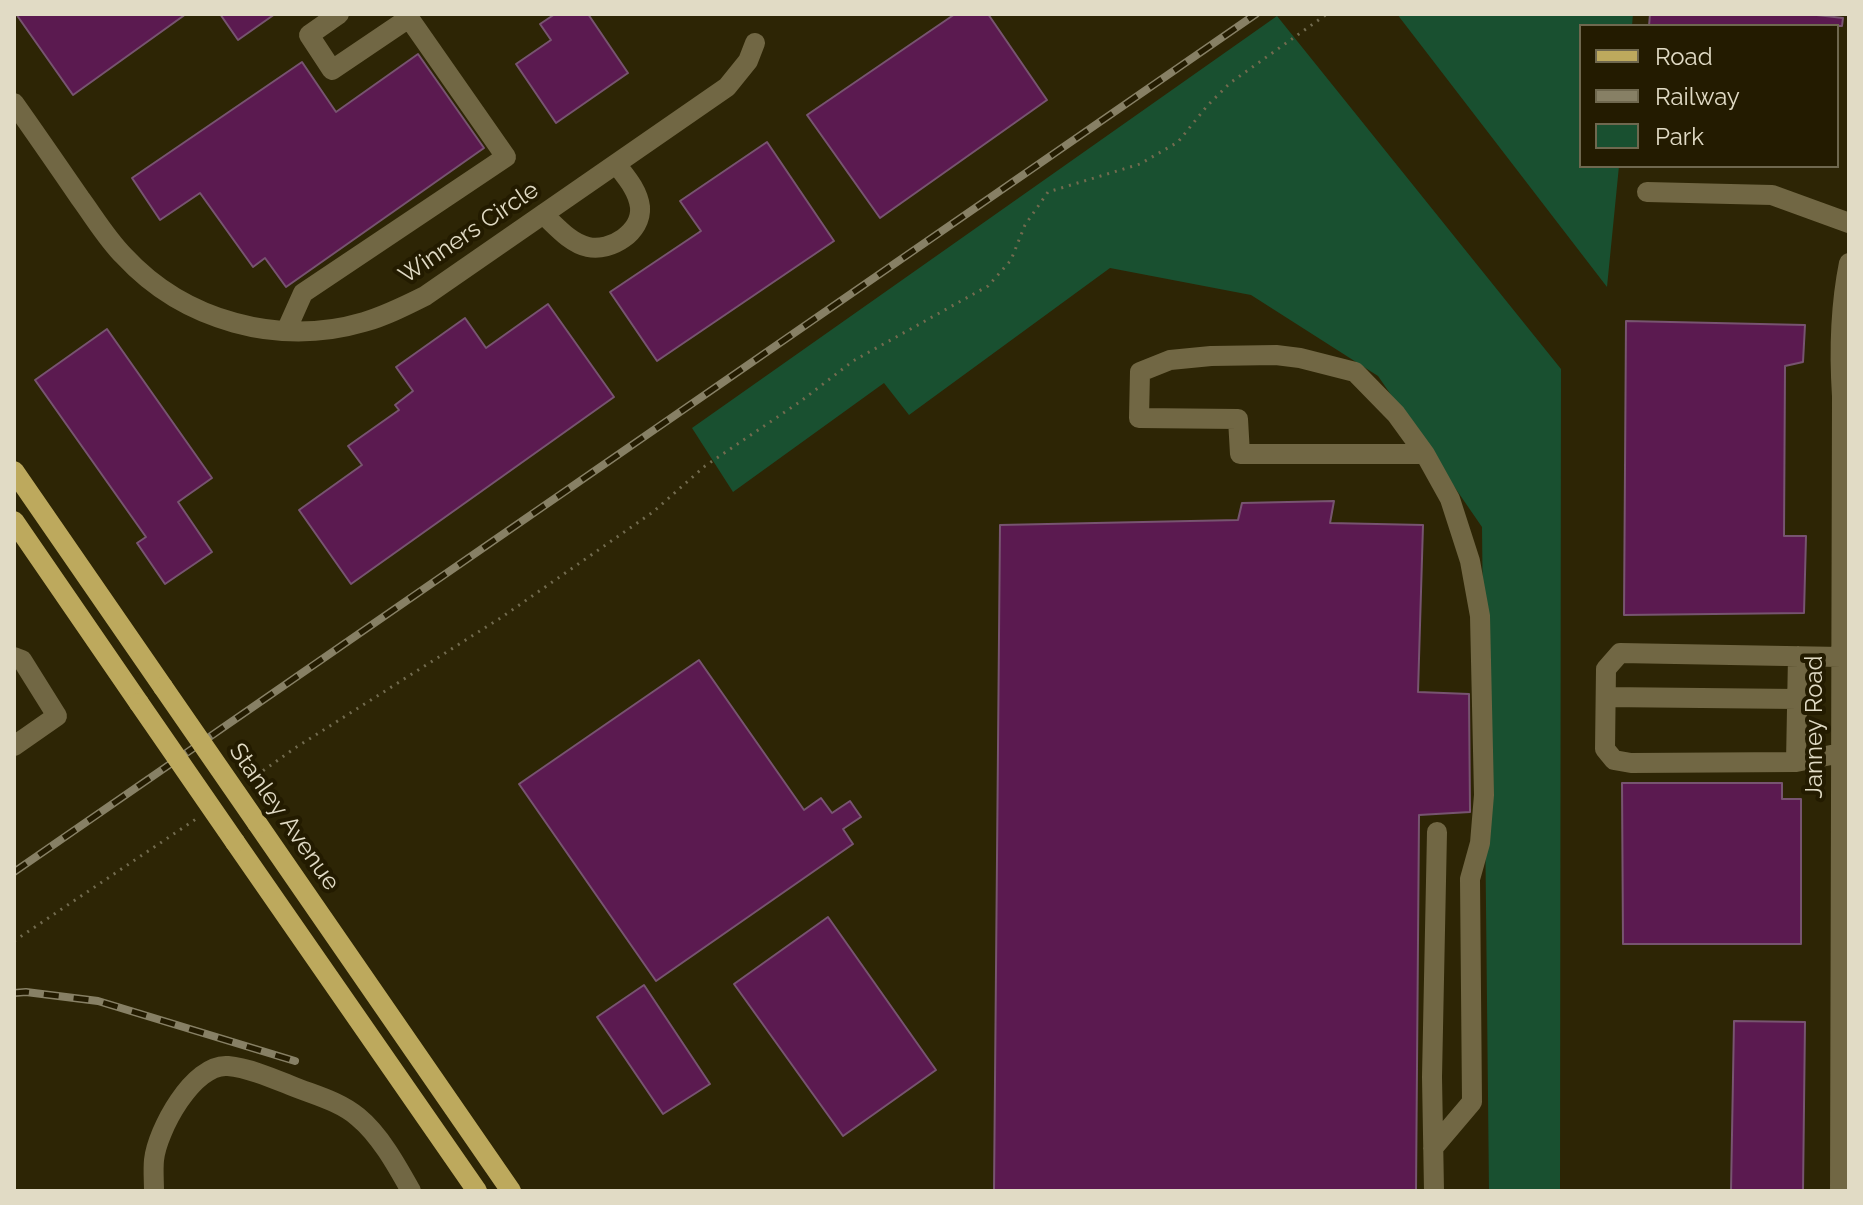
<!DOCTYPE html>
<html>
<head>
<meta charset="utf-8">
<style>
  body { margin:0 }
  #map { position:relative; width:1863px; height:1205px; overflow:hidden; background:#2d2505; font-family:Raleway,sans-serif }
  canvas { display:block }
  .frame { position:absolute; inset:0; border:16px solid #e1dbc5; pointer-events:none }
  .legend { position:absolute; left:1579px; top:24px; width:260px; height:144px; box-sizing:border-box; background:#231b00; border:2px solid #6f684f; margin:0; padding:10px 14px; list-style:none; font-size:24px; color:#e1dbc5 }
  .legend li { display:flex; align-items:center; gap:16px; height:40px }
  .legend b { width:40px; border:2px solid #6f684f }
</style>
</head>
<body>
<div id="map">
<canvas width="1863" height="1205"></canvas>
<div class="frame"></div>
<ul class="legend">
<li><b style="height:10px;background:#bda95d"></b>Road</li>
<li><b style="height:10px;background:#878065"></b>Railway</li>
<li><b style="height:22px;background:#195030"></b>Park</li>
</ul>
</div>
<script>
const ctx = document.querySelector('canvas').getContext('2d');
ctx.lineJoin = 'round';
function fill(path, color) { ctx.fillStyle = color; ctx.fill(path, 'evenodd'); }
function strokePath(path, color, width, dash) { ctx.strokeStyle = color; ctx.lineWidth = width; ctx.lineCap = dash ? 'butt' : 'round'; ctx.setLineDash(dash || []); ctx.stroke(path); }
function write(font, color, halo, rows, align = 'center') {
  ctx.font = font + ' Raleway,sans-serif'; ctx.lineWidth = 8; ctx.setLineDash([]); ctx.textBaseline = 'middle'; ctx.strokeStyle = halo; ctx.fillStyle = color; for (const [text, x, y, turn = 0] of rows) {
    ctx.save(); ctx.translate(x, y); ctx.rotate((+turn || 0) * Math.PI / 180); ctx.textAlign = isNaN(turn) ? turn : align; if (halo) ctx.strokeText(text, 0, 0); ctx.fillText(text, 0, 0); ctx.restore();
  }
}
fill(new Path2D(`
  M1397,14H1633L1632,26H1581V166H1619L1607,287Z
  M1277,16L1561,369L1560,1191H1489L1482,527L1378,376L1251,295L1110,268L909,415L884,383L733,492L692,428Z`), '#195030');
const building = new Path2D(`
  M16,14H186L73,95Z
  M220,14H275L238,40Z
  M555,14H588L628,73L556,123L516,64L551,40L540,24Z
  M955,14H988L1047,100L880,218L807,115Z
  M1650,14H1808L1843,18L1842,26H1649Z
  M418,54L484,148L286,287L265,258L253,267L200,193L160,220L132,178L302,62L336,112Z
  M767,142L834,241L657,361L610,292L701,231L680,201Z
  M548,304L614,397L351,584L299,510L362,465L348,446L399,410L395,405L413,391L396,367L465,318L486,348Z
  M1626,321L1805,325L1803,362L1785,366L1784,536H1806L1804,613L1624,615Z
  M107,329L212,478L178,502L212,552L165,584L137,543L146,537L35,380Z
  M1334,501L1330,523L1423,525L1418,692L1469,694L1470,812L1419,815L1416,1191H994L1000,525L1238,520L1242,503Z
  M699,660L804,810L821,798L832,813L850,801L861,817L843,829L853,844L656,981L519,784Z
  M1622,783H1782V799H1801V944H1623Z
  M828,917L936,1070L843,1136L734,984Z
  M644,985L710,1084L663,1114L597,1017Z
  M1734,1021L1805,1022L1803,1191H1731Z`);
fill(building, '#5b1a50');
strokePath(building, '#775470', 2);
strokePath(new Path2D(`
  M250,780L295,748L502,617L653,512L705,466L801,401L853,361L988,286L1011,260L1025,225L1048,192L1140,164L1178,142L1207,106L1230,83L1327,14
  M14,941L199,817`), '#726b4f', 3, [2, 6]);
strokePath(new Path2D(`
  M14,103C36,134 58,166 80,198C94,217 107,239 124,256C184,321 279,347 364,322C385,316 405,306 425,296L727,87L748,61L755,43
  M1647,192L1772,195L1849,223
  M543,214C556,226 570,243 588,247C611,252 642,232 640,207C638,190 626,177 616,164
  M286,331L303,293L506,157L409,18L332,70L309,35L339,14
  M1425,454H1240L1238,419L1139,418L1140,372L1170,360L1211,356L1276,355L1300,358L1355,372L1396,414L1425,454L1450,499L1470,561L1480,616L1484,795L1480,843L1470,879L1472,1102L1433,1148
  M14,657L22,660L57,716L14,746
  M1606,697L1797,699
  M1841,753L1796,762L1631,763L1614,760L1605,749L1606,669L1620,653L1841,657
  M1796,762L1798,656
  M154,1191C154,1181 153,1170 154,1160C157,1131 193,1063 228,1066C249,1068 272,1078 292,1086C314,1095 339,1101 358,1117C380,1135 397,1166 411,1191
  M1434,1191L1432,1077L1437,832
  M1840,1191L1842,396C1839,350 1840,308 1849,263`), '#716744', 20);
strokePath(new Path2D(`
  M14,471L163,687
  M14,521L139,703
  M257,823L511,1191
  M235,842L477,1191`), '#bda95d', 20);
const rail = new Path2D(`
  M14,872L1256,14
  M14,993L26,992L98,1001L295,1061`);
strokePath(rail, '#878065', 8);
strokePath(rail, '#231b00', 5, [15]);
strokePath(new Path2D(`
  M163,687L257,823
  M139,703L235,842`), '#bda95d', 20);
write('24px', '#e1dbc5', '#231b00', [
  ["Winners Circle",469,233,-34],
  ["Janney Road",1815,727,-90],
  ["Stanley Avenue",284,817,55]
]);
</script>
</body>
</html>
